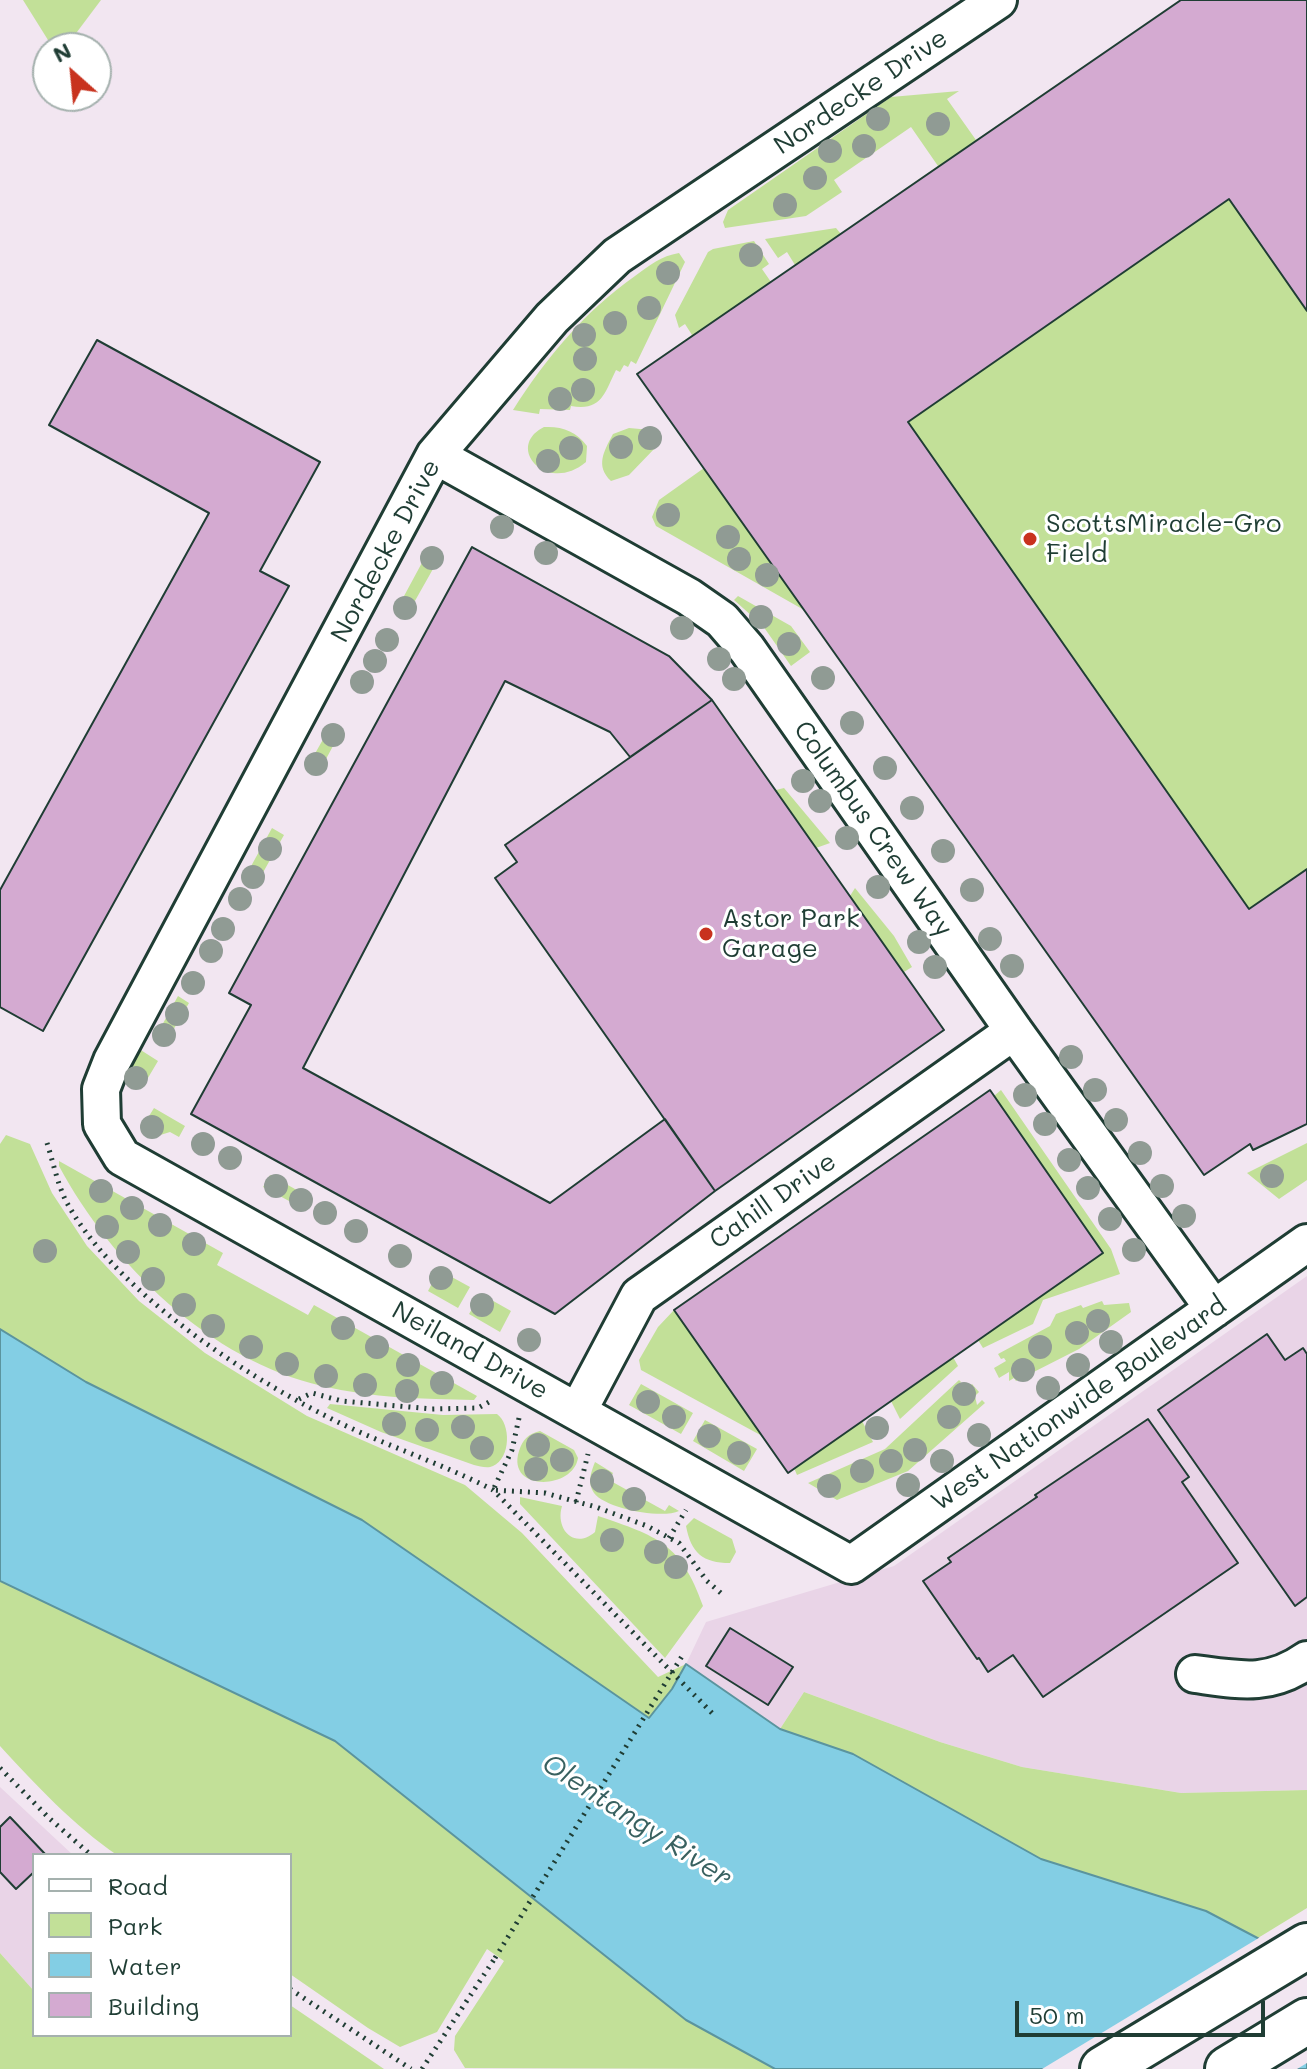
<!DOCTYPE html>
<html>
<head>
<meta charset="utf-8">
<style>
  body { margin:0 }
  #map { position:relative; width:1307px; height:2069px; overflow:hidden; background:#f2e6f1; font-family:Mali,sans-serif }
  canvas { display:block }
  .legend { position:absolute; left:32px; top:1853px; width:260px; height:184px; box-sizing:border-box; background:#fff; border:2px solid #a5b1ae; margin:0; padding:10px 14px; list-style:none; font-size:24px; color:#1f3d34 }
  .legend li { display:flex; align-items:center; gap:16px; height:40px }
  .legend b { width:40px; border:2px solid #a5b1ae }
  .north { position:absolute; left:32px; top:32px; width:80px; height:80px; box-sizing:border-box; background:#fff; border:2px solid #a5b1ae; border-radius:50%; rotate:333deg; font-size:22px; font-weight:700; line-height:32px; text-align:center; color:#1f3d34 }
  .north::after { content:''; display:block; margin:auto; width:28px; height:36px; background:#c8321e; clip-path:polygon(50% 0,100% 100%,50% 72%,0 100%) }
  .scale { position:absolute; left:1015px; top:2001px; width:250px; height:36px; box-sizing:border-box; border:4px solid #1f3d34; border-top:0; padding-left:10px; font-size:24px; line-height:28px; white-space:nowrap; color:#1f3d34; -webkit-text-stroke:6px #fff; paint-order:stroke }
</style>
</head>
<body>
<div id="map">
<canvas width="1307" height="2069"></canvas>
<ul class="legend">
<li><b style="height:10px;background:#fff"></b>Road</li>
<li><b style="height:22px;background:#c2e098"></b>Park</li>
<li><b style="height:22px;background:#83cee4"></b>Water</li>
<li><b style="height:22px;background:#d4aad1"></b>Building</li>
</ul>
<div class="north">N</div>
<div class="scale">50 m</div>
</div>
<script>
const ctx = document.querySelector('canvas').getContext('2d');
ctx.lineJoin = 'round';
function fill(path, color) { ctx.fillStyle = color; ctx.fill(path, 'evenodd'); }
function strokePath(path, color, width, dash) { ctx.strokeStyle = color; ctx.lineWidth = width; ctx.lineCap = dash ? 'butt' : 'round'; ctx.setLineDash(dash || []); ctx.stroke(path); }
function write(font, color, halo, rows, align = 'center') {
  ctx.font = font + ' Mali,sans-serif'; ctx.lineWidth = 6; ctx.setLineDash([]); ctx.textBaseline = 'middle'; ctx.strokeStyle = halo; ctx.fillStyle = color; for (const [text, x, y, turn = 0] of rows) {
    ctx.save(); ctx.translate(x, y); ctx.rotate((+turn || 0) * Math.PI / 180); ctx.textAlign = isNaN(turn) ? turn : align; if (halo) ctx.strokeText(text, 0, 0); ctx.fillText(text, 0, 0); ctx.restore();
  }
}
fill(new Path2D(`
  M1307,1276V1790L1181,1793L1022,1767L940,1742L804,1692L780,1729L686,1664L706,1622L894,1566Z
  M0,1787L73,1855H34V1991L0,1953Z`), '#e9d4e7');
fill(new Path2D(`
  M23,0H101L65,48H53Z
  M1181,0H1307V1124L1253,1150L1249,1144L1204,1175L804,610L656,526L652,517L659,500L704,468L637,374L692,335L685,324L679,328L675,315L708,252L713,249L754,241L769,264L762,269L771,282L795,265L787,252L778,258L765,239L836,228L841,234L938,166L911,127L834,180L842,192L806,216L725,228L723,222L728,210L891,97L959,91L947,99L976,140Z
  M679,253L685,262L636,364L631,361L628,367L624,365L620,372L616,370C604,394 602,411 571,406L570,410L540,409L539,414L513,410C546,358 585,311 635,276C650,265 661,256 679,253Z
  M544,427C562,426 576,431 587,446L586,462C547,495 504,447 544,427Z
  M629,428L651,430L657,438L656,447L629,475L611,481C595,466 604,451 613,434Z
  M431,546L442,553L407,615L397,609Z
  M738,596L791,626L810,652L791,666L763,626L734,600Z
  M330,727L340,733L319,772L308,766Z
  M784,788L830,843L816,848L776,790Z
  M272,828L284,835L256,885L244,879Z
  M855,888L894,936L912,967L904,972L850,896Z
  M178,996L189,1003L165,1044L155,1038Z
  M136,1047L158,1061L142,1088L124,1078Z
  M1001,1090L1111,1249L1120,1274L1043,1300L1033,1324L983,1348L978,1340L1103,1253L994,1096Z
  M154,1108L185,1126L179,1137L170,1132L154,1137L141,1129Z
  M6,1135L30,1144L52,1193L87,1246L139,1301L205,1353L307,1416L465,1485L522,1533L658,1677L686,1664L672,1689L649,1718L362,1520L86,1382L0,1329V1144Z
  M1307,1143V1180L1279,1199L1247,1173Z
  M59,1161L223,1253L217,1265L308,1315L314,1305L477,1396L474,1400C423,1399 372,1398 322,1386C210,1360 112,1265 59,1166Z
  M270,1175L311,1198L304,1209L263,1187Z
  M439,1270L470,1287L458,1308L428,1291Z
  M481,1294L511,1311L500,1332L469,1314Z
  M1102,1301L1104,1305L1129,1303L1131,1312L1079,1349L1016,1381L1014,1378L1009,1381V1372L999,1378L994,1368L1006,1361L1004,1358L1001,1359L998,1354L1050,1326L1056,1314L1081,1305L1083,1308Z
  M674,1310L764,1437L641,1370L639,1360L658,1327Z
  M953,1357L958,1366L900,1419L891,1401Z
  M959,1380L961,1382L958,1386L961,1390L965,1387L967,1389L972,1384L979,1392L975,1396L977,1405L982,1400L985,1403L908,1471L837,1500L808,1483L885,1449Z
  M641,1384L693,1413L681,1434L629,1405Z
  M330,1404L443,1415L497,1414C511,1424 511,1458 493,1466C487,1469 480,1466 474,1465L381,1432L327,1408Z
  M705,1420L757,1449L744,1471L693,1441Z
  M862,1421L873,1442L797,1475L794,1468Z
  M540,1431L574,1450L578,1458C573,1490 506,1492 519,1451C523,1439 528,1434 540,1431Z
  M595,1462L613,1473L609,1480L665,1511L669,1505L679,1511C662,1519 606,1509 594,1493C587,1483 591,1472 595,1462Z
  M520,1497L562,1506C555,1529 574,1550 595,1532L598,1516C657,1536 681,1543 703,1606L665,1658L520,1504Z
  M694,1518L732,1539L736,1552L730,1563C703,1563 691,1553 686,1526Z
  M0,1581L335,1741L686,2020L775,2069L465,2068L454,2050L455,2036L504,1961L487,1949L437,2032L400,2047L368,2028L290,1974V1855H117C74,1826 35,1784 0,1746Z
  M804,1692L940,1742L1022,1767L1181,1793L1307,1790V1908L1258,1938L1206,1911L1041,1859L853,1754L780,1729Z
  M0,1953L34,1991V2035H290V2005L384,2069H0Z`), '#c2e098');
const water = new Path2D(`
  M0,1329L86,1382L362,1520L649,1718L672,1689L686,1664L780,1729L853,1754L1041,1859L1206,1911L1307,1964V2069H775L686,2020L335,1741L0,1581Z`);
fill(water, '#83cee4');
strokePath(water, '#5b949e', 2);
fill(new Path2D(`
  M1262,1936L1307,1960V2063L1297,2069H1042Z`), '#f2e6f1');
const building = new Path2D(`
  M1181,0H1307V311L1229,199L908,422L1249,909L1307,869V1124L1253,1150L1250,1144L1204,1175L637,374Z
  M97,340L320,462L260,571L289,586L43,1031L0,1007V890L209,513L49,425Z
  M472,547L669,656L712,700L630,757L610,732L505,681L303,1068L550,1203L665,1119L715,1191L555,1314L191,1114L251,1005L229,993Z
  M712,700L944,1030L715,1191L495,878L517,862L505,845Z
  M990,1090L1103,1253L788,1473L674,1310Z
  M1267,1334L1285,1360L1303,1348L1307,1354V1597L1295,1606L1158,1410Z
  M1148,1419L1189,1477L1182,1482L1238,1563L1043,1697L1013,1655L988,1672L979,1658L977,1659L923,1581L951,1562L948,1558L1037,1497L1035,1495Z
  M730,1628L793,1667L768,1705L706,1666Z
  M10,1817L46,1855H34V1872L16,1889L0,1872V1827Z`);
fill(building, '#d4aad1');
strokePath(building, '#1f3d34', 2);
const minor = new Path2D(`
  M998,0L617,256L552,318L435,455L112,1061L101,1089L102,1124L122,1157L851,1565L1307,1243
  M435,455L689,597L722,620L747,649L1014,1031L1214,1309
  M578,1411L639,1296L1014,1031
  M1195,1674C1239,1680 1269,1687 1307,1660`);
const major = new Path2D(`
  M1103,2069L1307,1946
  M1228,2069L1307,2021`);
strokePath(minor, '#1f3d34', 42);
strokePath(major, '#1f3d34', 50);
strokePath(new Path2D(`
  M47,1143C53,1161 57,1183 66,1201C112,1288 239,1372 326,1416C380,1444 439,1462 493,1490L712,1713
  M299,1399L312,1393L342,1401L432,1409L478,1408L489,1402
  M519,1418L512,1450L493,1490L545,1493L596,1507L647,1526L679,1543L707,1581L722,1594
  M576,1502L588,1454
  M669,1538L686,1510
  M0,1768L50,1819L91,1855
  M290,1989L411,2069
  M422,2069L495,1958`), '#1f3d34', 5, [2, 6]);
strokePath(minor, '#fff', 36);
strokePath(major, '#fff', 44);
strokePath(new Path2D(`
  M495,1958L684,1653`), '#1f3d34', 5, [2, 6]);
ctx.fillStyle = '#909b94';
for (const [x, y] of [
  [878,119],
  [938,124],
  [864,146],
  [830,151],
  [815,178],
  [785,205],
  [751,255],
  [668,273],
  [649,308],
  [615,323],
  [584,335],
  [585,359],
  [583,390],
  [560,399],
  [650,438],
  [621,447],
  [571,448],
  [548,461],
  [668,515],
  [502,527],
  [728,537],
  [546,553],
  [432,558],
  [739,559],
  [767,575],
  [405,608],
  [761,617],
  [682,628],
  [387,640],
  [789,644],
  [719,659],
  [375,661],
  [823,678],
  [734,679],
  [362,682],
  [852,723],
  [333,735],
  [316,764],
  [885,768],
  [803,781],
  [820,801],
  [912,808],
  [847,838],
  [270,849],
  [943,851],
  [253,877],
  [878,887],
  [972,890],
  [240,899],
  [223,929],
  [990,939],
  [919,942],
  [211,951],
  [1012,966],
  [935,967],
  [193,983],
  [177,1014],
  [164,1035],
  [1071,1057],
  [136,1078],
  [1095,1090],
  [1025,1095],
  [1116,1120],
  [1045,1124],
  [152,1127],
  [203,1144],
  [1140,1153],
  [230,1158],
  [1069,1160],
  [1272,1176],
  [276,1186],
  [1162,1186],
  [1088,1188],
  [101,1191],
  [301,1200],
  [132,1208],
  [325,1213],
  [1184,1216],
  [1110,1219],
  [160,1225],
  [107,1227],
  [356,1231],
  [194,1244],
  [1134,1250],
  [45,1251],
  [128,1252],
  [400,1256],
  [441,1278],
  [153,1279],
  [184,1305],
  [482,1305],
  [1098,1321],
  [213,1326],
  [343,1328],
  [1077,1333],
  [529,1340],
  [1111,1342],
  [251,1347],
  [377,1347],
  [1040,1347],
  [287,1364],
  [408,1365],
  [1078,1365],
  [1023,1370],
  [326,1376],
  [442,1383],
  [365,1385],
  [1048,1388],
  [407,1391],
  [964,1394],
  [648,1402],
  [674,1417],
  [949,1417],
  [394,1424],
  [463,1427],
  [877,1428],
  [427,1430],
  [979,1435],
  [709,1436],
  [538,1445],
  [482,1448],
  [915,1450],
  [739,1453],
  [562,1460],
  [891,1461],
  [942,1461],
  [536,1469],
  [862,1471],
  [602,1481],
  [908,1485],
  [829,1486],
  [634,1499],
  [612,1540],
  [656,1552],
  [676,1567]
]) { ctx.beginPath(); ctx.arc(x, y, 12, 0, 2 * Math.PI); ctx.fill(); }
for (const [x, y, r, color] of [
  [1030,539,8,"#c8321e"],
  [706,934,8,"#c8321e"]
]) { const dot = new Path2D(); dot.arc(x, y, r, 0, 2 * Math.PI); ctx.fillStyle = color; ctx.fill(dot); strokePath(dot, '#fff', 3); }
write('26px', '#1f3d34', '#fff', [
  ["Nordecke Drive",861,92,-34],
  ["Nordecke Drive",386,551,-62],
  ["Columbus Crew Way",873,829,55],
  ["Cahill Drive",773,1201,-35],
  ["Neiland Drive",470,1351,29],
  ["West Nationwide Boulevard",1079,1404,-35]
]);
write('26px', '#1f3d34', '#fff', [
  ["ScottsMiracle-Gro",1046,524],
  ["Field",1046,554],
  ["Astor Park",722,919],
  ["Garage",722,949]
], 'left');
write('italic 28px', '#386160', '#fff', [
  ["Olentangy River",637,1821,33]
]);
</script>
</body>
</html>
